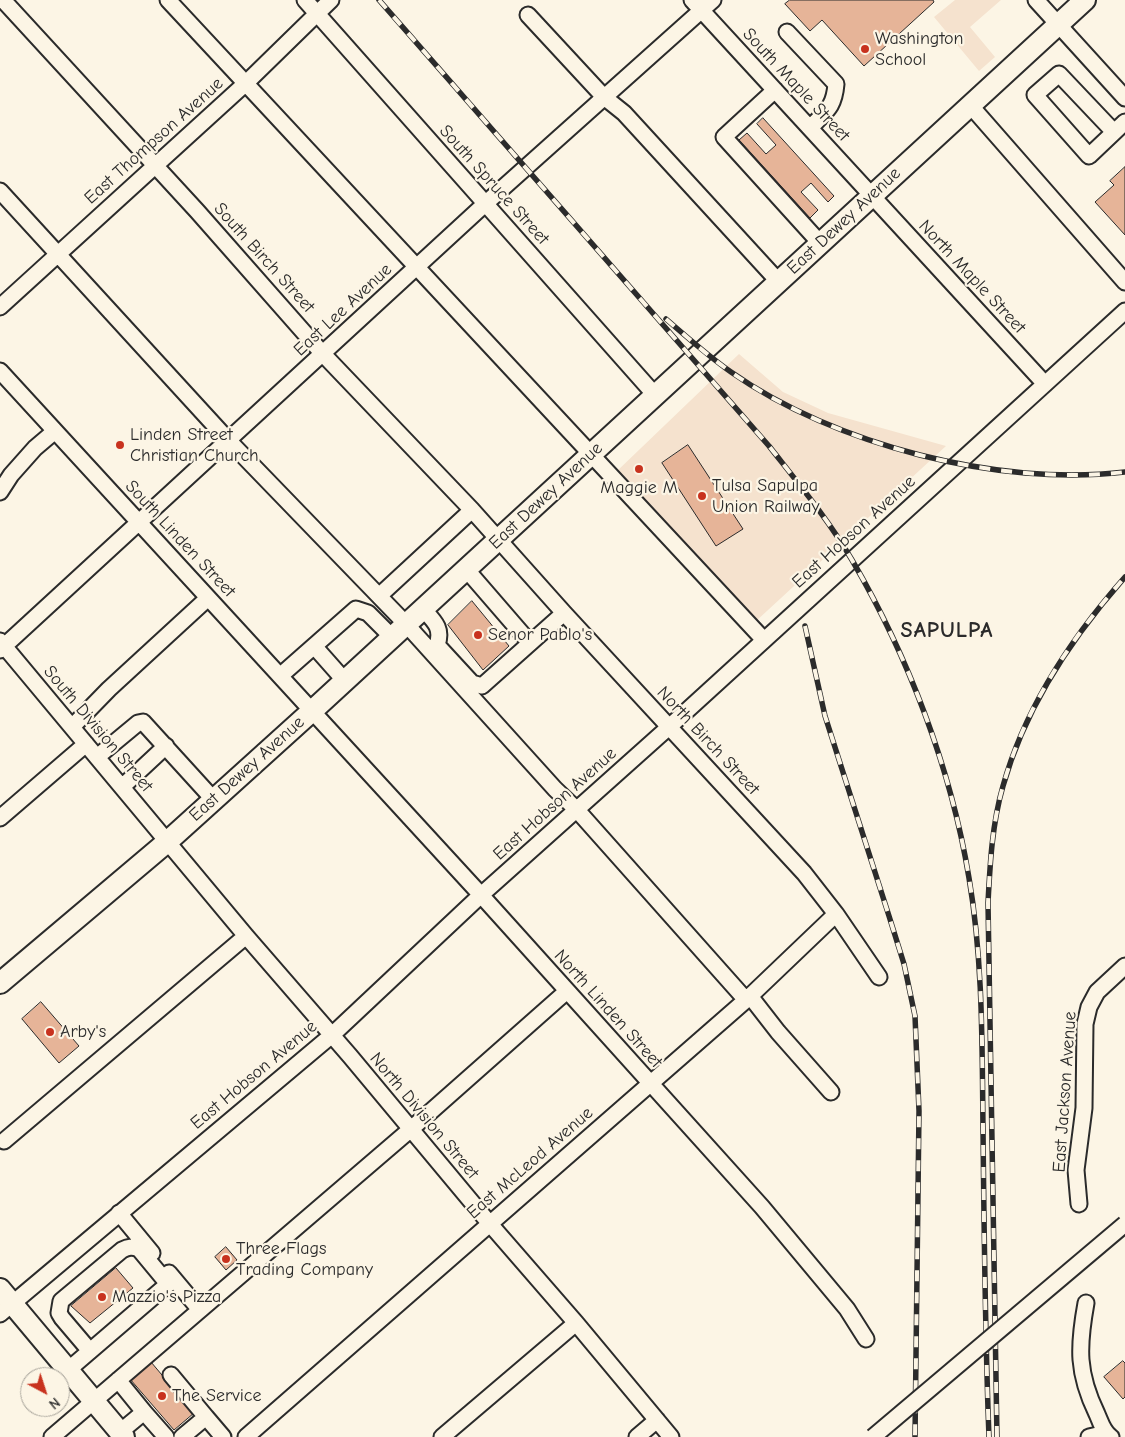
<!DOCTYPE html>
<html>
<head>
<meta charset="utf-8">
<style>
  body { margin:0 }
  #map { position:relative; width:1125px; height:1437px; overflow:hidden; background:#fcf5e5; font-family:"Comic Neue",sans-serif }
  canvas { display:block }
  .north { position:absolute; left:20px; top:1367px; width:50px; height:50px; box-sizing:border-box; background:#fcf5e5; border:1px solid #a8a49b; border-radius:50%; rotate:140deg; font-size:14px; font-weight:700; line-height:20px; text-align:center; color:#2b2b2b }
  .north::after { content:''; display:block; margin:auto; width:18px; height:22px; background:#c8321e; clip-path:polygon(50% 0,100% 100%,50% 72%,0 100%) }
</style>
</head>
<body>
<div id="map">
<canvas width="1125" height="1437"></canvas>
<div class="north">N</div>
</div>
<script>
const ctx = document.querySelector('canvas').getContext('2d');
ctx.lineJoin = 'round';
function fill(path, color) { ctx.fillStyle = color; ctx.fill(path, 'evenodd'); }
function strokePath(path, color, width, dash) { ctx.strokeStyle = color; ctx.lineWidth = width; ctx.lineCap = dash ? 'butt' : 'round'; ctx.setLineDash(dash || []); ctx.stroke(path); }
function write(font, color, halo, rows, align = 'center') {
  ctx.font = font + ' "Comic Neue",sans-serif'; ctx.lineWidth = 4.5; ctx.setLineDash([]); ctx.textBaseline = 'middle'; ctx.strokeStyle = halo; ctx.fillStyle = color; for (const [text, x, y, turn = 0] of rows) {
    ctx.save(); ctx.translate(x, y); ctx.rotate((+turn || 0) * Math.PI / 180); ctx.textAlign = isNaN(turn) ? turn : align; if (halo) ctx.strokeText(text, 0, 0); ctx.fillText(text, 0, 0); ctx.restore();
  }
}
fill(new Path2D(`
  M955,0H1001L970,27L995,57L979,71L934,17Z
  M739,354L783,392L828,413L946,446L755,622L616,472Z`), '#f5e2ce');
const building = new Path2D(`
  M790,0H933L934,2L864,66L822,20L810,31L785,4Z
  M763,118L834,196L828,202L811,183L801,192L818,210L810,218L739,140L747,133L766,154L776,145L757,124Z
  M1125,167V235L1095,202L1114,185L1110,181Z
  M688,445L743,529L716,546L662,463Z
  M472,601L509,646L483,670L448,625Z
  M41,1002L79,1046L59,1063L22,1019Z
  M226,1247L237,1260L226,1270L215,1257Z
  M116,1268L133,1288L90,1323L71,1306Z
  M1123,1361L1125,1363V1397L1123,1399L1104,1377Z
  M151,1362L194,1413L174,1430L130,1379Z`);
fill(building, '#e6b498');
strokePath(building, '#2b2b2b', 1);
const minor = new Path2D(`
  M3,0L197,211L323,354L472,510L564,613L804,873L836,914L879,977
  M168,0L764,640
  M305,0L655,395
  M692,0L1045,384
  M1036,0L1125,98
  M528,15L604,97L624,113L778,281
  M787,32L836,84C834,108 826,111 810,128
  M775,90L724,137L820,243
  M970,105L1125,282
  M1114,132L1059,74L1035,95L1089,156L1125,122
  M0,191L228,440L406,624L555,789L577,810L746,1000
  M0,307L246,83L331,0
  M0,371L481,895L762,1207L847,1309L866,1339
  M0,492L11,475L35,448L55,431
  M466,569L530,643
  M379,596L472,510
  M423,609C434,621 443,628 437,645L472,683L482,686L564,613
  M0,641L246,936L350,1056L490,1224L576,1323L671,1437
  M314,646L345,681
  M0,650L486,203L713,0
  M280,676L356,609L368,613L392,637
  M72,727L109,689L208,598
  M97,757L138,723L143,722L214,800
  M122,787L166,746
  M0,818L86,744
  M750,996L778,1032L831,1092
  M4,1141L246,936
  M1079,1204L1076,1170L1084,1108L1085,1024L1089,1007L1097,992L1125,966
  M119,1213L152,1253
  M169,1273L200,1310
  M1086,1303C1078,1347 1077,1373 1097,1414C1101,1423 1103,1432 1111,1437
  M0,1314L332,1035L481,895L669,727L1125,311
  M90,1351L62,1318L59,1313L61,1301L122,1250C128,1247 132,1246 139,1249L168,1284
  M68,1370L174,1279
  M171,1375L206,1417
  M118,1380L144,1412
  M120,1432L144,1412L166,1437
  M52,1437L411,1129L567,991
  M182,1437L206,1417L223,1437
  M246,1437L746,1000L836,914
  M442,1437L576,1323
  M637,1437L657,1420
  M1089,1437L1106,1433`);
const major = new Path2D(`
  M0,983L167,842L312,711L1085,0
  M0,1289L124,1437`);
strokePath(minor, '#2b2b2b', 19);
strokePath(major, '#2b2b2b', 24);
strokePath(minor, '#fcf5e5', 15);
strokePath(major, '#fcf5e5', 20);
const rail = new Path2D(`
  M379,0L769,446C798,483 828,519 852,560C908,656 951,768 969,878C983,960 982,1044 983,1128C984,1231 985,1334 989,1437
  M666,319C687,337 708,356 731,372C835,445 999,487 1125,472
  M805,626L825,716L889,916L904,964L915,1016L919,1111L915,1437
  M997,1437L988,903C990,864 992,824 1003,786C1025,707 1071,638 1125,577`);
strokePath(rail, '#2b2b2b', 5.5);
strokePath(rail, '#fcf5e5', 4, [11]);
const minorBridge = new Path2D(`
  M873,1437L1125,1224`);
strokePath(minorBridge, '#2b2b2b', 19, []);
strokePath(minorBridge, '#fcf5e5', 15);
for (const [x, y, r, color] of [
  [865,49,5,"#c8321e"],
  [120,445,5,"#c8321e"],
  [639,469,5,"#c8321e"],
  [702,496,5,"#c8321e"],
  [478,635,5,"#c8321e"],
  [50,1032,5,"#c8321e"],
  [226,1259,5,"#c8321e"],
  [102,1297,5,"#c8321e"],
  [162,1396,5,"#c8321e"]
]) { const dot = new Path2D(); dot.arc(x, y, r, 0, 2 * Math.PI); ctx.fillStyle = color; ctx.fill(dot); strokePath(dot, '#fcf5e5', 2); }
write('18px', '#2b2b2b', '#fcf5e5', [
  ["Washington",875,39],
  ["School",875,60],
  ["Linden Street",130,435],
  ["Christian Church",130,456],
  ["Tulsa Sapulpa",712,486],
  ["Union Railway",712,507],
  ["Maggie M",639,488,"center"],
  ["Senor Pablo's",488,635],
  ["Arby's",60,1032],
  ["Three Flags",236,1249],
  ["Trading Company",236,1270],
  ["Mazzio's Pizza",112,1297],
  ["The Service",172,1396]
], 'left');
write('18px', '#2b2b2b', '#fcf5e5', [
  ["South Maple Street",796,85,47],
  ["East Thompson Avenue",154,141,-42],
  ["South Spruce Street",494,185,48],
  ["East Dewey Avenue",844,221,-43],
  ["South Birch Street",264,258,48],
  ["North Maple Street",972,277,47],
  ["East Lee Avenue",343,310,-43],
  ["East Dewey Avenue",546,496,-43],
  ["East Hobson Avenue",854,532,-42],
  ["South Linden Street",180,539,47],
  ["South Division Street",98,729,50],
  ["North Birch Street",708,741,47],
  ["East Dewey Avenue",247,769,-42],
  ["East Hobson Avenue",555,804,-42],
  ["North Linden Street",608,1009,48],
  ["East Hobson Avenue",254,1075,-40],
  ["East Jackson Avenue",1065,1092,-86],
  ["North Division Street",424,1116,50],
  ["East McLeod Avenue",530,1163,-41]
]);
ctx.letterSpacing = '1px';
write('bold 22px', '#2b2b2b', '#fcf5e5', [
  ["SAPULPA",947,631]
]);
ctx.letterSpacing = '0px';
</script>
</body>
</html>
